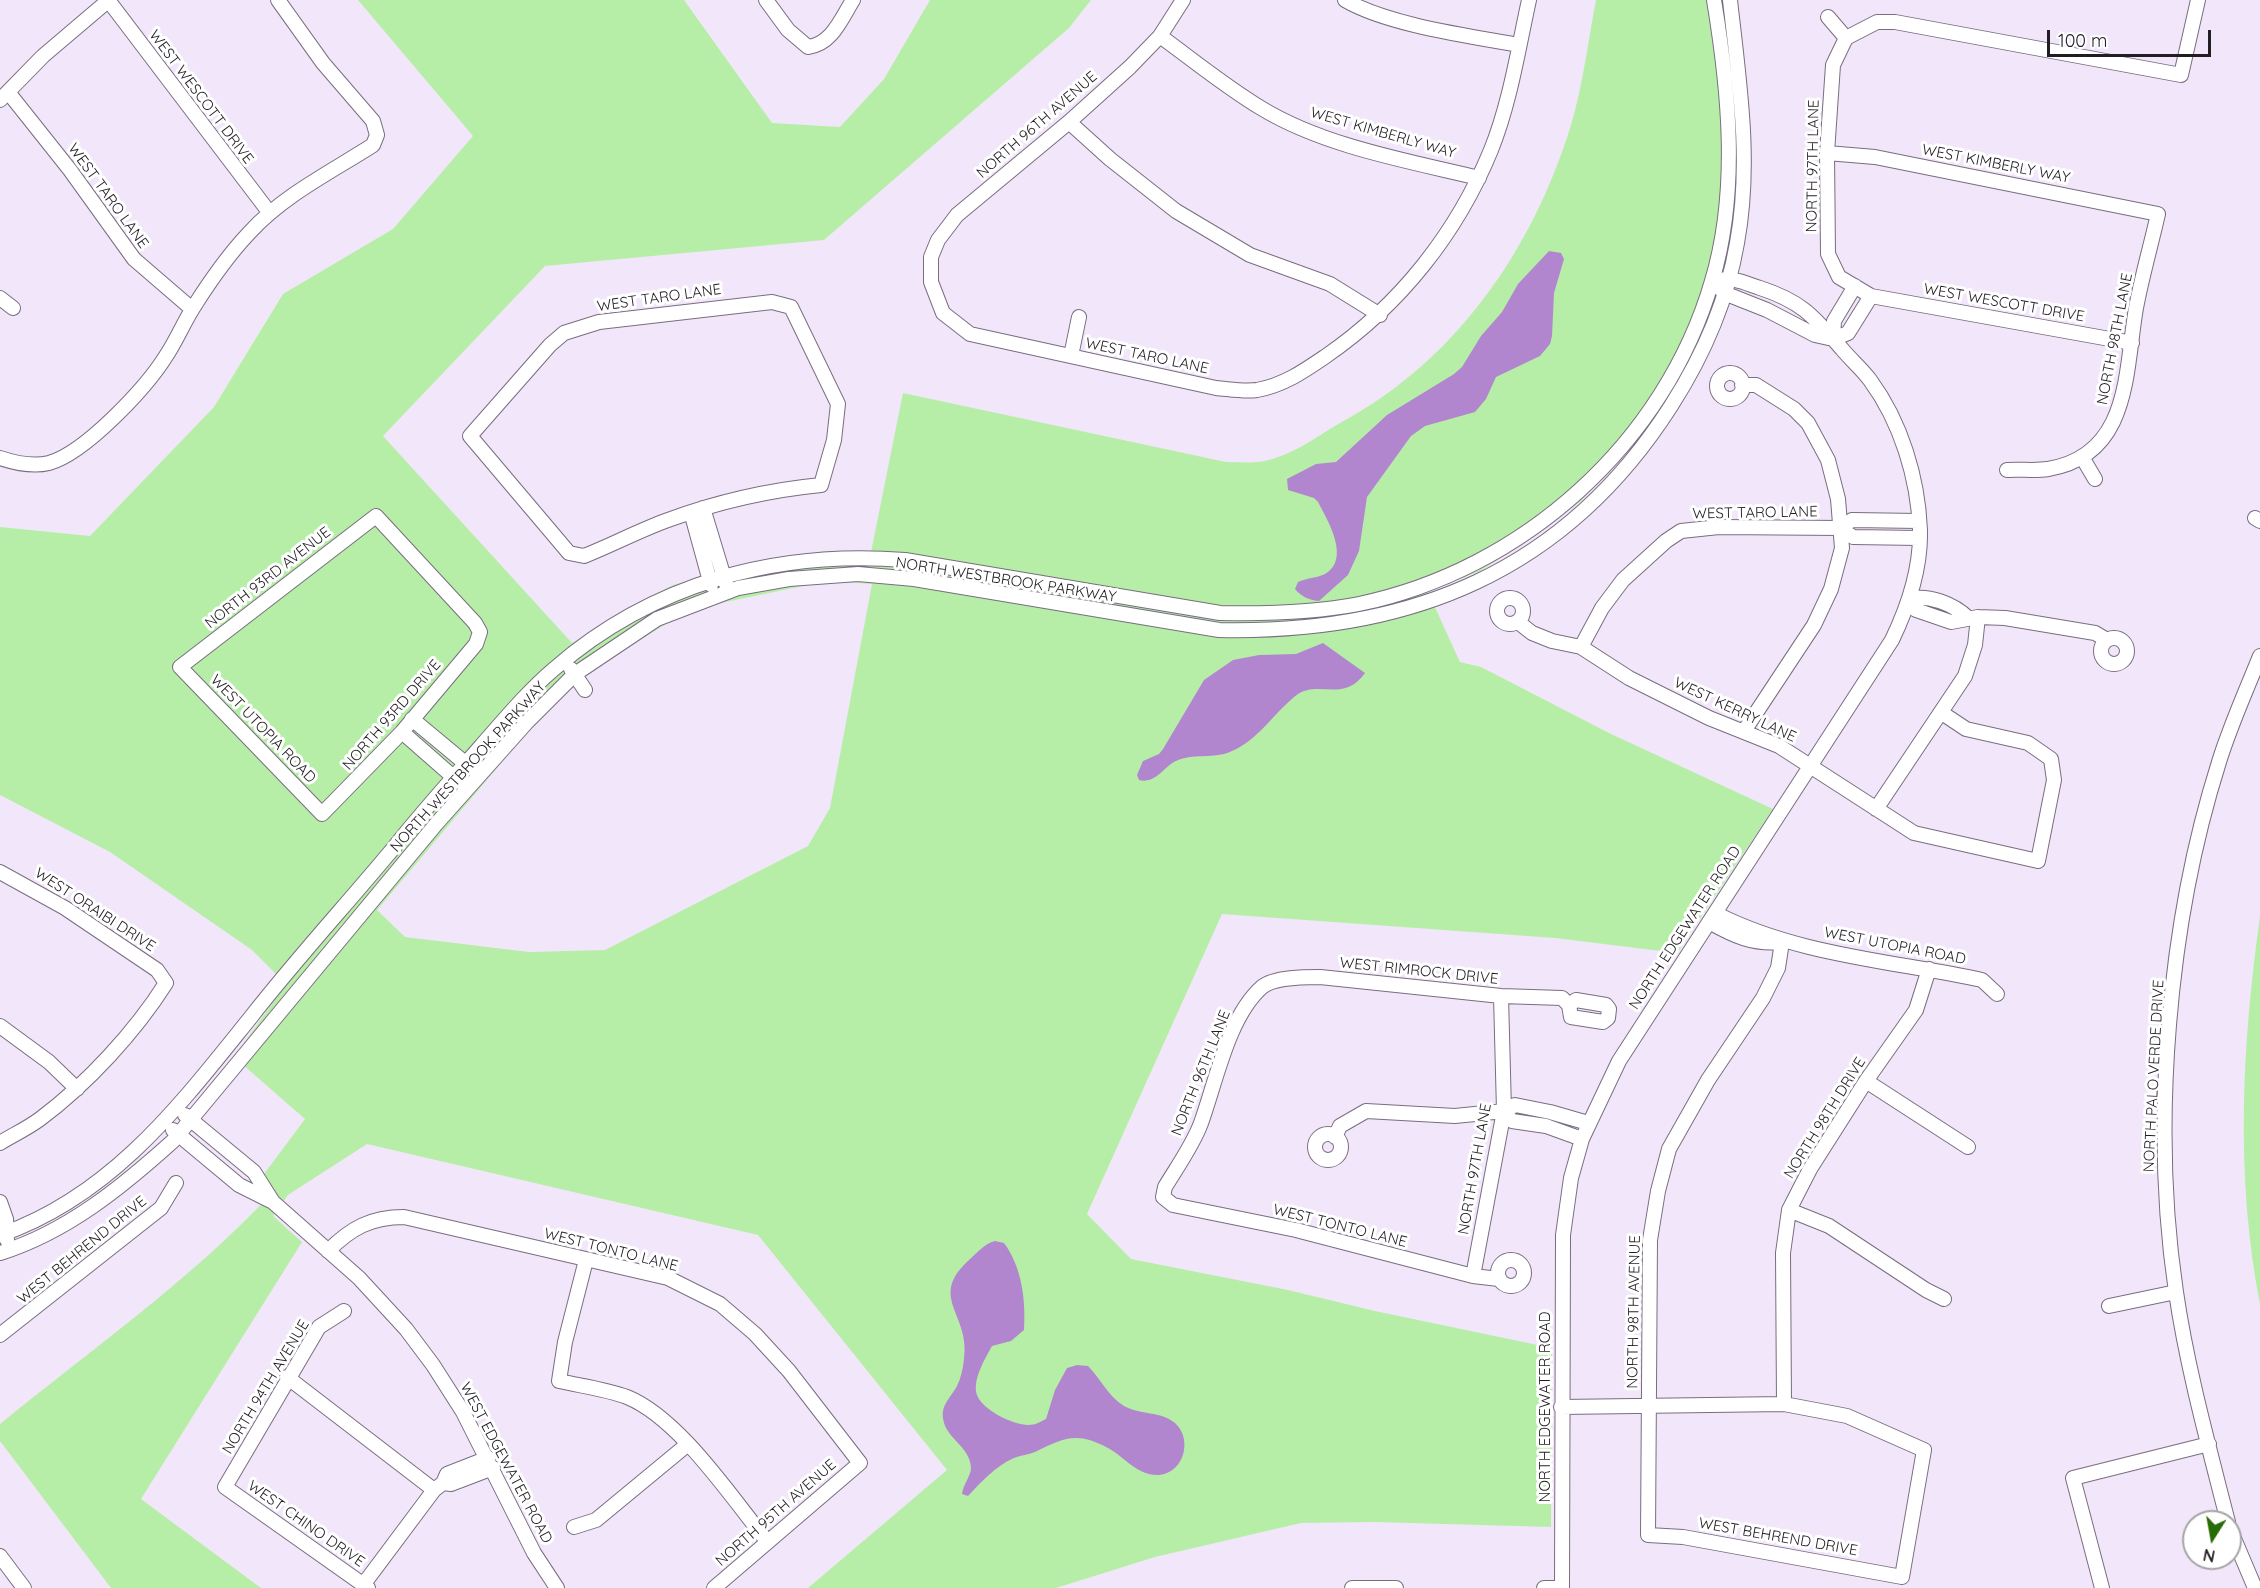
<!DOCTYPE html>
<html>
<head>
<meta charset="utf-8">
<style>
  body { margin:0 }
  #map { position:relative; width:2260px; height:1588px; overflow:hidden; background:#f2e7fa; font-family:Quicksand,sans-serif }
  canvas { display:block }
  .north { position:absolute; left:2182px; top:1510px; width:60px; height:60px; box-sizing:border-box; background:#fff; border:2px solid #a6a5a7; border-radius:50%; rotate:191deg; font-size:16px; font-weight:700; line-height:24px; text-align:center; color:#211d23 }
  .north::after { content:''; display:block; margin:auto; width:21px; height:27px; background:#286c06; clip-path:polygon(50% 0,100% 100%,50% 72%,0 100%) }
  .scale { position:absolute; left:2047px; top:30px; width:164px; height:27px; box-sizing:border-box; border:3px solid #211d23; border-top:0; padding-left:8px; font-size:18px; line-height:21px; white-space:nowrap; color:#211d23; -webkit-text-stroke:4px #fff; paint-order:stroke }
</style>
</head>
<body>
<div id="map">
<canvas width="2260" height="1588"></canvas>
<div class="north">N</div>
<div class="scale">100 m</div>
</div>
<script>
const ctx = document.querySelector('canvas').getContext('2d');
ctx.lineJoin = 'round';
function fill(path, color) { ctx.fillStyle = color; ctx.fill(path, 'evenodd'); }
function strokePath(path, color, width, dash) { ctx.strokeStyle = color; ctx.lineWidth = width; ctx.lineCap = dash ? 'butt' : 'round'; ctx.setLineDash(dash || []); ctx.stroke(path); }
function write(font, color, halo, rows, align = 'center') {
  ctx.font = font + ' Quicksand,sans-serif'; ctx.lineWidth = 6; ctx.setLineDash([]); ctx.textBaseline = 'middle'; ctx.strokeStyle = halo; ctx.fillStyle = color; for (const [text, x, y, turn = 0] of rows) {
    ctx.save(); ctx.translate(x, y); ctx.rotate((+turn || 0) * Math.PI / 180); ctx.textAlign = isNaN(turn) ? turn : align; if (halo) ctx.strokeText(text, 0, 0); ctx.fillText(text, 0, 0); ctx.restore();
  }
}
fill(new Path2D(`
  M358,0H684L772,123L840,127L884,79L930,0H1091L1069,28L824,240L545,266L383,436L572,643L630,607L673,585L766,559L828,551L871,552L903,393L1226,462C1237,462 1248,463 1258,462C1287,459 1316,437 1340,423C1456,361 1533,249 1571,125C1583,85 1588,41 1596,0H1722L1734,87V217L1722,285L1687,359L1639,434L1581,501L1538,533L1480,571L1428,592L1460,662L1481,667L1611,734L1773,809L1677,953L1555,938L1222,914L1087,1214L1131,1259L1288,1290L1375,1311L1552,1348L1551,1527L1374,1522L1301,1523L1155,1557L1056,1588H808L947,1470L758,1235L367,1144L288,1195L273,1216L302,1242L141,1499L261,1588H111L0,1441V1424C92,1349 192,1279 273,1192L261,1178L305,1119L234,1057L286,984L252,950L110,852L0,795V527L90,536L214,407L283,294L393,229L473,136ZM827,581L872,584L830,808L808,846L605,950L529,952L405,937L377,910L540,717L592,670L669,622L721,603Z
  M2260,916V1304C2235,1176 2242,1045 2260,916Z`), '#b7eea7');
fill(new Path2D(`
  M1549,251L1561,253L1564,259L1554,293L1552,336L1550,344L1540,356L1496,377L1486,399L1475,412L1425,426L1411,436L1367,497L1359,551L1348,575L1319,601C1311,601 1300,596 1295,589L1298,582C1306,578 1317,578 1325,574C1351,559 1328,521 1318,502L1314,498L1288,490L1287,479L1316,464L1336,462L1387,415L1454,374L1462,367L1481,336L1502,312L1518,284Z
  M1323,643L1365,673C1344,703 1319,680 1298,694C1275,711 1259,740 1232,751C1214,760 1193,752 1174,762C1162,769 1155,784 1139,780L1137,775L1143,761L1159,754L1163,749L1204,680L1233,660L1259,655L1296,654Z
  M995,1241L1004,1243C1022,1267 1026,1301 1024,1330L1011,1341L992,1346C985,1359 972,1380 977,1395C982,1410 1014,1425 1028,1425C1035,1425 1040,1422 1046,1419L1055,1390L1067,1368L1077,1365L1088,1366C1101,1379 1107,1395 1124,1406C1140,1415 1161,1411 1175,1423C1193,1439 1184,1473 1159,1475C1137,1476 1125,1457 1108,1448C1076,1431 1064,1438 1035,1452C1028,1455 1021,1455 1014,1458C996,1466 981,1482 968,1496L962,1494C963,1485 970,1477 971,1469C971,1446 945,1439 943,1418C941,1405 951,1397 957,1386C961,1378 963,1368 964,1359C971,1314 927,1298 969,1260C978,1252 984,1244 995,1241Z`), '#b286cf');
const minor = new Path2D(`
  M108,0L269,212
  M766,0L788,30L808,47C832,44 841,19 853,0
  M1183,0L1160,36L1130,67L1069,122L957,215L938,240L931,257V282L943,313L970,334L1216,388C1229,389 1244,392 1257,390C1284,385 1304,371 1326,356C1400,305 1457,233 1491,150C1510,103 1518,50 1529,0
  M1345,0C1388,25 1469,36 1519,45
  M1828,17L1846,38
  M1160,36C1193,60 1226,87 1261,108C1323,146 1408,161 1479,178
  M8,92L70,170L134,259L192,309
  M0,100L43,56L109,0
  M1069,122L1110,159L1176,211L1250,255L1330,284L1380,315
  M1827,153L1875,157L2158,214C2151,245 2142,276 2136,308C2125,371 2131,455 2048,469C2035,471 2020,469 2007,470
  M1719,287L1724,293L1767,310L1815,335L1833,339
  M0,298L13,308
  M772,302L791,307L838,404L834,440L821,485C770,490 717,502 668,520C640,530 612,545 584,556L569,553L470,436L550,345L564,333L599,322Z
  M1833,339L1848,333L1871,296
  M1833,339L1834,321L1855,286
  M2132,343L1871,296L1839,277L1828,254L1827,153L1833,65L1846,38L1877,22H1895L2181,75L2198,0
  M1071,356L1079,317
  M1717 386a13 13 0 1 1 26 0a13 13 0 1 1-26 0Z
  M1742,385H1756L1794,409L1808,423L1828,460L1838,499L1842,548L1831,589L1814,625L1744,731
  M2082,457L2095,479
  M0,458C15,463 33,467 49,463C85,453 146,388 166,356C176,341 183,324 193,308C210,281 228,255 250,232C284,195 331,172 373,145L377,135L373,121L323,63L278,0
  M703,508L726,584
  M691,512L711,585
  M376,516L475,623L480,632L476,644L402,732L322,814L180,667Z
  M2255,518L2260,521
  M1840,528L1853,537L1919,538
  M1497 611a13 13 0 1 1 26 0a13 13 0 1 1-26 0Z
  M1968,618C1954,604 1928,594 1909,599L1916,610L1951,622L1978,617L2005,618L2095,633L2107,640
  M1518,622L1532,633L1552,641L1581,647L1629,678L1709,718L1779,746L1914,833L2038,861L2054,780L2051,759L2028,743L1966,729L1942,713
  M2101 651a13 13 0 1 1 26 0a13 13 0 1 1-26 0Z
  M1581,647L1602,608L1623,580L1666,541L1681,531L1719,527L1840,528L1852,520L1919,521
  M571,669L585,690
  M412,719L471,768
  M402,732L459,782
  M1876,809L1965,676L1975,645L1978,617
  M0,872L65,908L157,970L166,983C135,1032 87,1084 40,1119C28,1128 13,1135 0,1143
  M1715,913C1796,955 1893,961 1982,980L1997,994
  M1709,922C1734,936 1753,945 1782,942
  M1576,1000L1606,1005L1609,1009L1608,1018L1603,1022L1571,1017L1569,1005Z
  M0,1026L49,1062L77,1089
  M1866,1081L1968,1147
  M1504,1111L1512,1121L1546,1126L1582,1139
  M185,1115L254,1172L273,1202L359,1278L406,1329L433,1365L463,1412L534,1553L557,1588
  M173,1130L239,1185L271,1201
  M1315 1147a13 13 0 1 1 26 0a13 13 0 1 1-26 0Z
  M1335,1137L1340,1126L1366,1111L1455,1116L1504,1111L1515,1105L1550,1112L1588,1123
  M0,1202L6,1219L7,1240
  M1789,1210L1829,1226L1926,1290L1944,1299
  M0,1235C112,1196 180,1105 251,1017C297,958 348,903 396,845C423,811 452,779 481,746C504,720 527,692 554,669C653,583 776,550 905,560L1220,613C1267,614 1313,613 1359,604C1523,570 1665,443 1712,281C1739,191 1729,91 1714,0
  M328,1251C351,1228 371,1217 404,1217L668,1278L720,1304L755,1334L789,1371L860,1463L714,1588
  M0,1253C67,1232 122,1187 173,1141L437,823L527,722L575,674L657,619L738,588L789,579L858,574L914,579L1219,630C1410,634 1565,572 1671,406C1703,356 1727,302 1737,243C1752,162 1739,81 1730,0
  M586,1260L565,1342L559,1381C581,1386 606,1389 627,1397C679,1418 731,1497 767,1541
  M1498 1273a13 13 0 1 1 26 0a13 13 0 1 1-26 0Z
  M1473,1276L1504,1111L1501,996
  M1499,1279L1473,1276L1296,1230L1173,1205L1163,1197L1165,1187C1177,1167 1193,1145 1201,1123C1216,1082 1228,1017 1262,987C1274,977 1306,977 1320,977L1501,996L1562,998L1569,1005
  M2109,1306L2176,1292
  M344,1311L319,1327L225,1487L368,1588
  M0,1335L161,1208L176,1183
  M287,1377L434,1490
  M1784,1404L1783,1253L1789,1210L1810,1169L1866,1081L1916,1010L1929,969
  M1561,1407L1784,1404L1847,1416L1924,1450L1902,1577L1683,1537L1648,1535L1650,1240L1658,1191L1669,1149L1708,1080L1763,998L1778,968L1782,942
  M443,1483L447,1474L488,1458
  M2228,1522C2209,1447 2187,1368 2176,1292C2151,1125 2168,923 2219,762C2230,726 2246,691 2260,656
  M574,1527L596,1520L688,1444
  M2230,1529L2255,1588
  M0,1556L24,1588
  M363,1585L434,1490L443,1483L451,1484L493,1468
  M1352,1588H1396
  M1544,1588H1562
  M1562,1588L1563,1235L1571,1178L1582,1139L1619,1061L1892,640C1908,607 1921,567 1920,530C1918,478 1901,422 1870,380C1862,369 1851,360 1842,349C1814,317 1803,302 1760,288C1747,284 1734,277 1720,280
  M2102,1588L2073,1478L2209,1444`);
strokePath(minor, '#786e7f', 16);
strokePath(minor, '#fff', 14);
write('15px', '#211d23', '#fff', [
  ["WEST WESCOTT DRIVE",201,97,53],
  ["NORTH 96TH AVENUE",1037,125,-41],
  ["WEST KIMBERLY WAY",1383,133,16],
  ["WEST KIMBERLY WAY",1996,164,11],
  ["NORTH 97TH LANE",1813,166,-89],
  ["WEST TARO LANE",108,196,54],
  ["WEST TARO LANE",659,298,-8],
  ["WEST WESCOTT DRIVE",2004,303,10],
  ["NORTH 98TH LANE",2115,339,-79],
  ["WEST TARO LANE",1147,356,12],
  ["WEST TARO LANE",1755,513,-1],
  ["NORTH 93RD AVENUE",268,578,-38],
  ["NORTH WESTBROOK PARKWAY",1006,580,9],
  ["WEST KERRY LANE",1735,710,25],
  ["NORTH 93RD DRIVE",392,715,-49],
  ["WEST UTOPIA ROAD",263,729,46],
  ["NORTH WESTBROOK PARKWAY",468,767,-48],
  ["WEST ORAIBI DRIVE",95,910,33],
  ["NORTH EDGEWATER ROAD",1685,928,-57],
  ["WEST UTOPIA ROAD",1895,946,11],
  ["WEST RIMROCK DRIVE",1419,971,6],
  ["NORTH 96TH LANE",1201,1073,-68],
  ["NORTH PALO VERDE DRIVE",2154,1076,-87],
  ["NORTH 98TH DRIVE",1825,1118,-58],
  ["NORTH 97TH LANE",1475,1169,-80],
  ["WEST TONTO LANE",1340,1226,14],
  ["WEST BEHREND DRIVE",82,1250,-39],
  ["WEST TONTO LANE",611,1250,14],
  ["NORTH 98TH AVENUE",1634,1312,-89],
  ["NORTH 94TH AVENUE",266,1387,-59],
  ["NORTH EDGEWATER ROAD",1545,1407,-90],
  ["WEST EDGEWATER ROAD",506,1463,62],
  ["NORTH 95TH AVENUE",776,1513,-41],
  ["WEST CHINO DRIVE",306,1524,35],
  ["WEST BEHREND DRIVE",1778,1537,10]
]);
</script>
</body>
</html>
